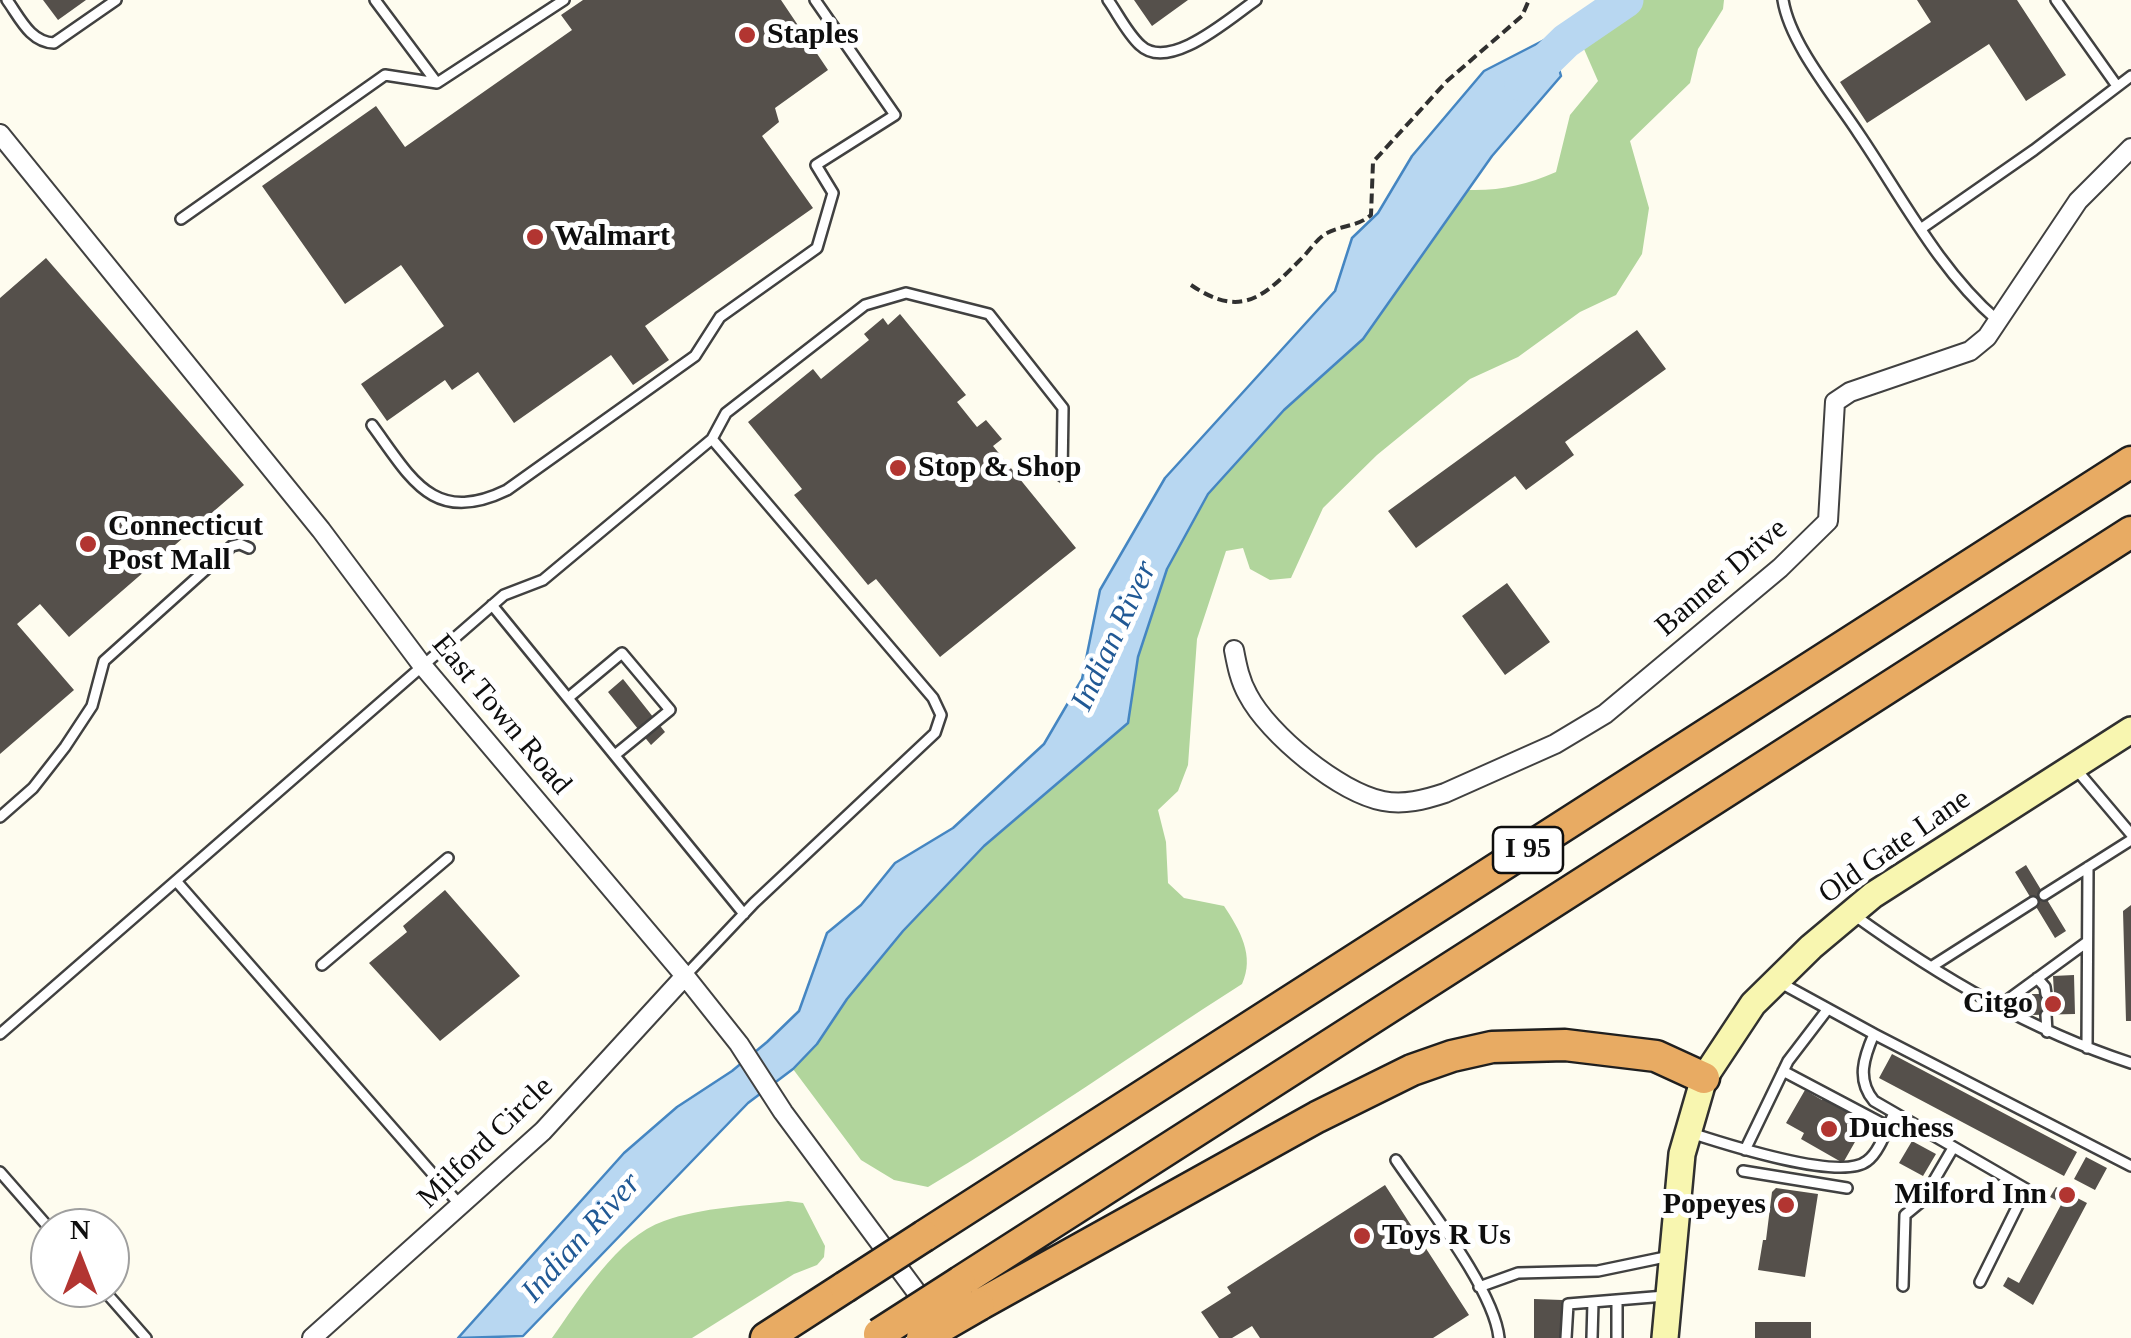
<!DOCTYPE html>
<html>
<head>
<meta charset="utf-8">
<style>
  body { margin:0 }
  #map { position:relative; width:2131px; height:1338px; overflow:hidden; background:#fefcef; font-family:"Times New Roman",serif }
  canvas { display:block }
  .north { position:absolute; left:30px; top:1208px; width:100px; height:100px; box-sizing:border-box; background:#fff; border:2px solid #9f9f9f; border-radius:50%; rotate:0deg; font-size:28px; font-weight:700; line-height:40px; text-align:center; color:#0e0e0e }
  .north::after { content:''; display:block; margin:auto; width:35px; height:45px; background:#b23531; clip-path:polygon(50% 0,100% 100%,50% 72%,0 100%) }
</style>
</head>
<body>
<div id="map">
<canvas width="2131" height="1338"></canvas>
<div class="north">N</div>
</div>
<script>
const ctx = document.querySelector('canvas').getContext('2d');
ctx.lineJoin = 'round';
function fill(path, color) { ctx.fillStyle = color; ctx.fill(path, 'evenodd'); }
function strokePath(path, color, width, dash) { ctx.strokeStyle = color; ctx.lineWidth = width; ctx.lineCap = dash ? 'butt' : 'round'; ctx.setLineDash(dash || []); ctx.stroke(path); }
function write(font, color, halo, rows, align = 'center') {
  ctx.font = font + ' "Times New Roman",serif'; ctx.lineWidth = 10; ctx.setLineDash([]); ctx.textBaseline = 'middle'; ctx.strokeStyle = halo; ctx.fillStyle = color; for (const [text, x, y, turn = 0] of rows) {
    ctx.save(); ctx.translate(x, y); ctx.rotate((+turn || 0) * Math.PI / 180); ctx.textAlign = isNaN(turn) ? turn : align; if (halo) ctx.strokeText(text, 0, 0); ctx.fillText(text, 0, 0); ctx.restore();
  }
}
fill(new Path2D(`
  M1605,0H1724L1723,9L1698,49L1690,83L1630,141L1649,208L1642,254L1616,295L1580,312L1518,357L1470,379L1377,455L1323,508L1291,578L1270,580L1250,569L1243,548L1226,551L1197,639L1188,765L1178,791L1158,810L1166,842L1168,883L1184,898L1224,906C1240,930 1255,956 1242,984C1137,1051 1036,1123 928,1187L894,1180L861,1160L793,1069L817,1044L847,999L903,931L984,846L1127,723L1138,657L1167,569L1208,494L1284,410L1363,339L1468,190C1500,191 1526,185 1556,172L1570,115L1598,81L1584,49L1581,21Z
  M788,1201L803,1203L825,1246L824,1257L817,1265L794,1274L692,1338H552C580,1299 617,1237 664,1221C703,1207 748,1206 788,1201Z`), '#b1d59c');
const water = new Path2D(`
  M1550,37L1561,76L1492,156L1363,339L1284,410L1208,494L1167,569L1138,657L1128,723L984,846L903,931L847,999L817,1044L793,1069L748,1103L523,1336L458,1338L624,1153L677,1107L732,1071L767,1042L799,1011L827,933L861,905L895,863L953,828L1044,744L1082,679L1100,590L1165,478L1335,291L1352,238L1378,213L1412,156L1484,71Z`);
fill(water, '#b8d7f1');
strokePath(water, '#4586c2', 2.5);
strokePath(new Path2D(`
  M1522,84L1566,41L1626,0`), '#b8d7f1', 35);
fill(new Path2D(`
  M43,0H86L58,20Z
  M583,0H781L828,70L775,108L779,122L762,136L813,208L645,326L669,360L633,385L611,355L514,423L478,372L452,390L445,380L387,421L361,384L444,326L401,265L345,304L262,186L376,106L405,147L572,30L561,15Z
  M1134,0H1188L1152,26Z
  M1917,0H2017L2066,75L2026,101L1989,44L1867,123L1840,82L1931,22Z
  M46,258L244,485L69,637L40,604L17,624L74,690L0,754V298Z
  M900,314L966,395L957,402L977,427L986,420L1002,439L993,446L1076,548L940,657L876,579L868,585L794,495L802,489L748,422L813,369L821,379L869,340L864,334L883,318L888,325Z
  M1637,330L1666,369L1565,442L1574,455L1526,490L1515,476L1416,548L1388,511Z
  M1507,583L1550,642L1505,675L1462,616Z
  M623,679L665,732L651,745L608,692Z
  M2026,865L2066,931L2055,938L2015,872Z
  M445,890L520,976L440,1041L369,963L407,932L403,926Z
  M2131,905V1021H2126L2123,911Z
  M2074,975L2075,1014L2032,1015V994H2054L2053,976Z
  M1892,1054L2077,1152L2064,1176L1879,1078Z
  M1805,1090L1822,1100L1825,1095L1868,1119L1843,1163L1801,1139L1804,1133L1786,1123Z
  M1912,1141L1936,1154L1923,1176L1899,1163Z
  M2086,1157L2107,1168L2095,1190L2074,1179Z
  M1385,1185L1469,1315L1433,1338H1260L1252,1326L1232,1338H1219L1201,1312L1231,1293L1227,1287Z
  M2056,1187L2087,1203L2033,1305L2003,1286L2008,1277L2019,1283L2062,1203L2050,1197Z
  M1776,1188L1818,1194L1805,1277L1758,1270L1763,1240H1766L1772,1192Z
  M1534,1299L1562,1300L1561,1338H1534Z
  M1755,1322H1811V1338H1755Z`), '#55504b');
const service = new Path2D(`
  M7,0C20,18 30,42 54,43L116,0
  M375,0L437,83
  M1108,0C1118,14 1127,33 1140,45C1169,73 1230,18 1256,0
  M1783,0C1790,44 1835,97 1859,134C1901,196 1939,270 1997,320
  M2056,0L2117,86
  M181,219L385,75L437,83L564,0
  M1922,228L2034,150L2131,76
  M372,425C411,478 433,526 507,490L695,356L720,317L817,248L833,193L816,165L895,115L815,0
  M712,439L726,413L865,305L906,293L989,314L1063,408L1062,476
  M492,605L744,914
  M568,698L622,653L670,710L615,755
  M2075,768L2131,834
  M0,817L33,788L65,747L92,706L104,661L232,546L240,544L249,548
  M177,882L460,1205
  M2044,895L2131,840
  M1854,915C1940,977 2030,1030 2131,1063
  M322,965L448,858
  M1931,967L2033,902
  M2037,978L2045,987L2046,994
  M1779,982L1874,1034C1864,1057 1856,1080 1874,1101L2026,1189L1980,1282
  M1998,1007L2087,942
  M2046,1015L2047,1032
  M0,1034L504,595L543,580L712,439L933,698L941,715L935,733L754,903L685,976
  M1874,1034L2131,1166
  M2087,1048L2088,867
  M1783,1071L1887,1126
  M1691,1133C1722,1143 1841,1182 1867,1161C1880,1152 1887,1127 1894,1113
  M1745,1150L1788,1061L1827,1010
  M1396,1160C1425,1203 1494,1289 1499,1338
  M1743,1171L1847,1188
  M0,1172L50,1229
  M1903,1286L1905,1215L1922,1201L1953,1148
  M1479,1287L1518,1273L1598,1271L1670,1256
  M102,1288L146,1338
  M1566,1338L1568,1304L1665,1296
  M1592,1338L1593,1302
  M1617,1338V1300`);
const minor = new Path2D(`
  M0,134L321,530L422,665L685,976L739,1044L783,1112L929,1309
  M1234,650C1237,666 1240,681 1248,695C1269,735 1339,792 1383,801C1404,805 1424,800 1445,793L1555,744L1605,714L1780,568L1828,521L1835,402L1850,392L1970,351L1987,337L2078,201L2131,148
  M312,1338L543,1131L685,976`);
const secondary = new Path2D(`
  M1665,1338L1682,1154L1704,1078L1753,1004L1811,947L1873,895L2131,730`);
const motorway = new Path2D(`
  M924,1236L2131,462
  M960,1282L2131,532
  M979,1305L1317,1117L1412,1070L1452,1056L1492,1047L1565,1045L1656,1056L1704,1078
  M766,1338L845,1287`);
strokePath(service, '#414141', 14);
strokePath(minor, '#414141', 22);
strokePath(secondary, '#303030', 30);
strokePath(motorway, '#1f1f1f', 35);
strokePath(new Path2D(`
  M1191,285C1244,321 1266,294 1305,255C1311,248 1319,237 1327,233C1342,225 1357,227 1371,215L1373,162L1447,81L1522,16L1529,0`), '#303030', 4, [10, 5]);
strokePath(service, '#fff', 9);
strokePath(minor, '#fff', 18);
strokePath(secondary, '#f8f6b0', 25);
strokePath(motorway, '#e8ab63', 30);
const motorwayBridge = new Path2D(`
  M845,1287L924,1236
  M879,1334L960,1282
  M922,1338L979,1305`);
strokePath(motorwayBridge, '#1f1f1f', 35, []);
strokePath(motorwayBridge, '#e8ab63', 30);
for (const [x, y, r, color] of [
  [747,35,10,"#b23531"],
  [535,237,10,"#b23531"],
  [898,468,10,"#b23531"],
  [88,544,10,"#b23531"],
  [2053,1004,10,"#b23531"],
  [1829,1129,10,"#b23531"],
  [2067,1195,10,"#b23531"],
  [1786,1205,10,"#b23531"],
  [1362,1236,10,"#b23531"]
]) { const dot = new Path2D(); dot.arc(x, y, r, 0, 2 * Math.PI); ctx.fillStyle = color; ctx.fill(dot); strokePath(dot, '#fff', 4); }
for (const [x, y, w] of [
  [1528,850,70]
]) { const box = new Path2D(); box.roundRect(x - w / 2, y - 23, w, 46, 8); ctx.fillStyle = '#fff'; ctx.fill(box); strokePath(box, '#0e0e0e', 2.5); }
write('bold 28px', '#0e0e0e', null, [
  ["I 95",1528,850]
]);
write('bold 30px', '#0e0e0e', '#fff', [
  ["Staples",767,35],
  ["Walmart",555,237],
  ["Stop & Shop",918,468],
  ["Connecticut",108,527],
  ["Post Mall",108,561],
  ["Citgo",2033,1004,"right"],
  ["Duchess",1849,1129],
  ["Milford Inn",2047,1195,"right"],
  ["Popeyes",1766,1205,"right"],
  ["Toys R Us",1382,1236]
], 'left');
write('30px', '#0e0e0e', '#fff', [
  ["Banner Drive",1722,578,-41],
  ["East Town Road",501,715,50],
  ["Old Gate Lane",1895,847,-35],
  ["Milford Circle",486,1143,-44]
]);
write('italic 32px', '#215995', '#fff', [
  ["Indian River",1115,636,-65],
  ["Indian River",582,1238,-48]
]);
</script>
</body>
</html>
